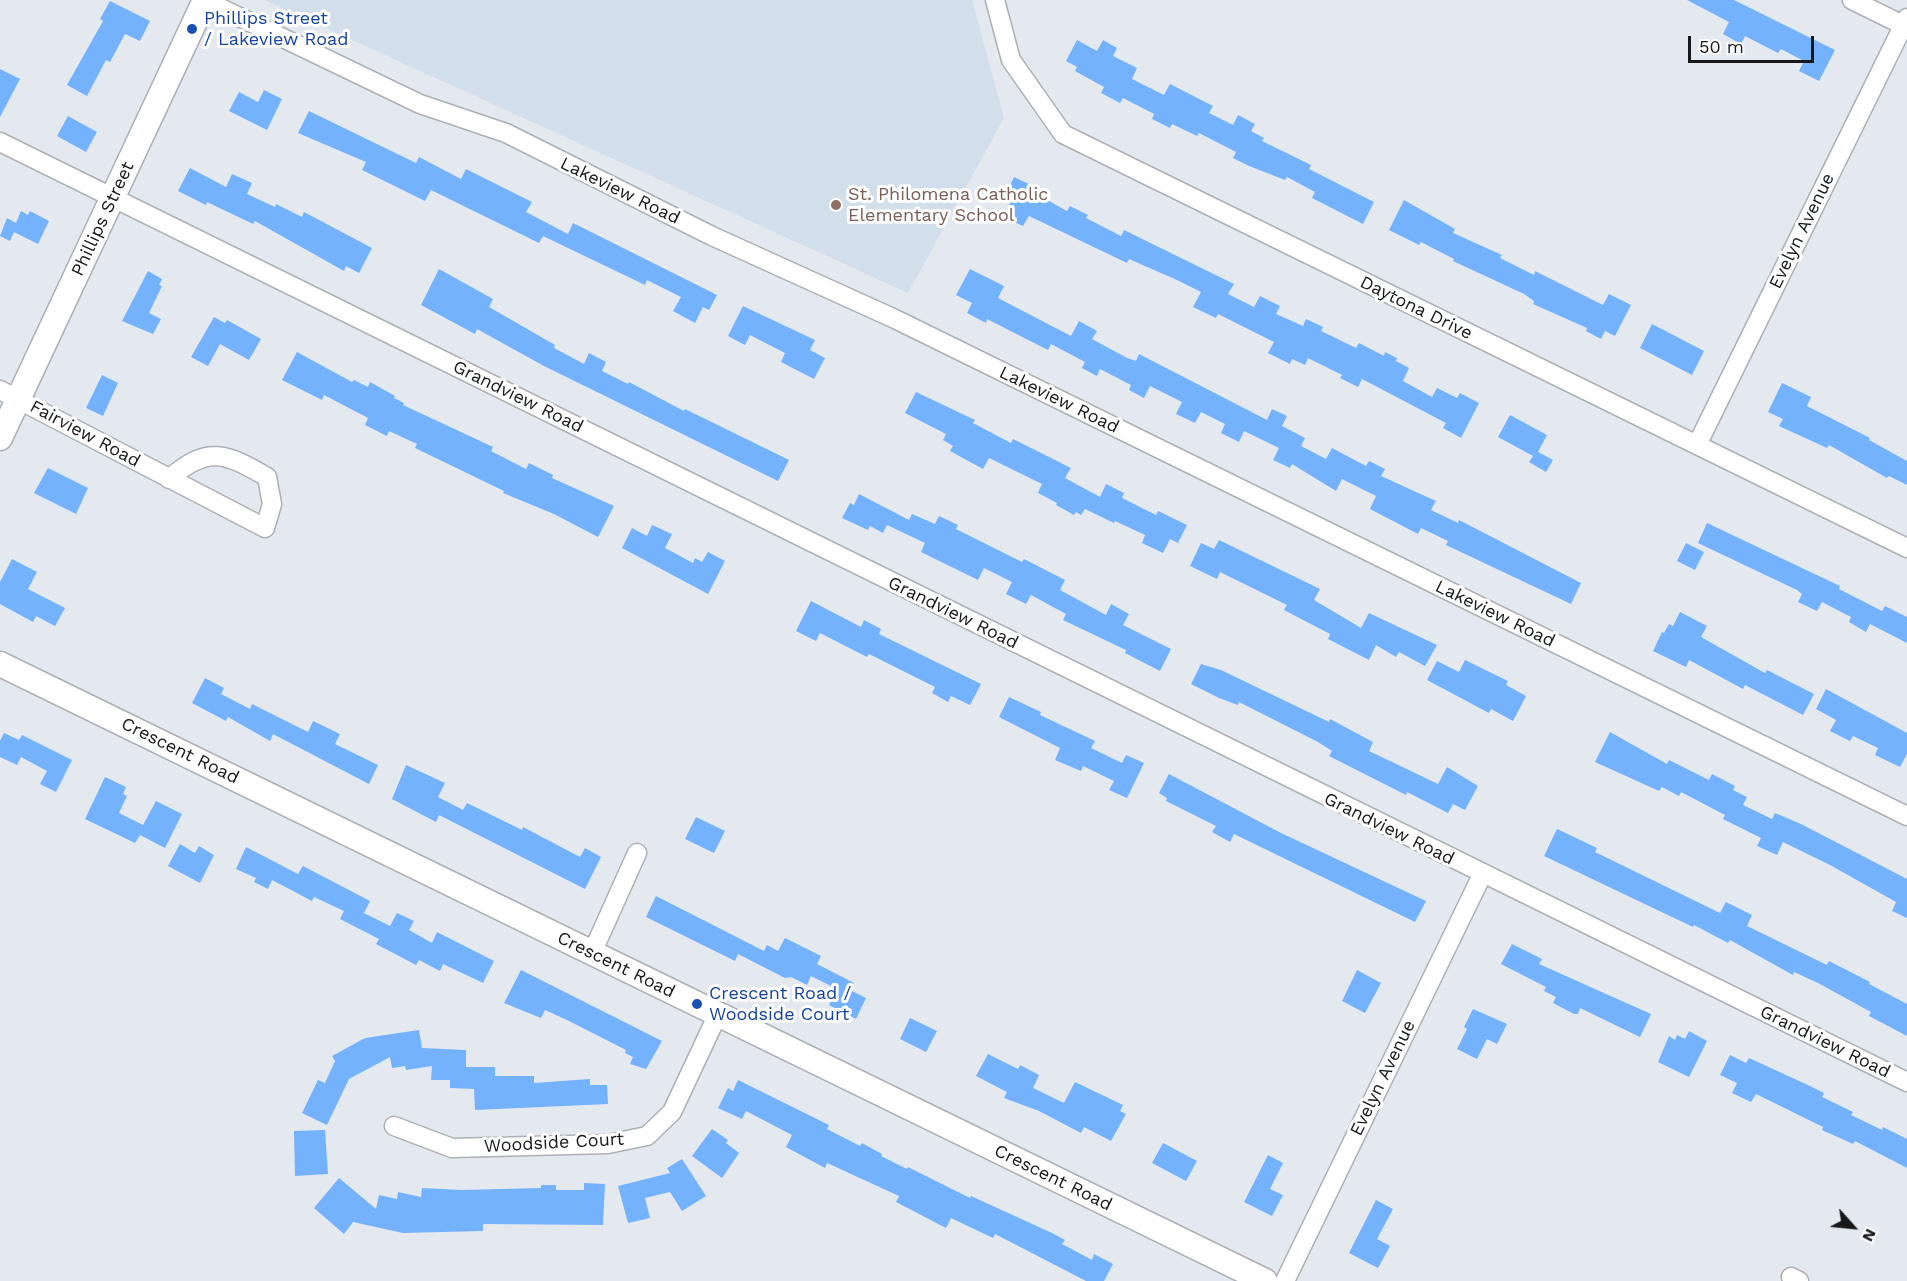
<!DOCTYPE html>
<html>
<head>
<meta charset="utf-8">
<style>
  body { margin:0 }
  #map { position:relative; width:1907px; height:1281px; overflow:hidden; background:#e4e9f0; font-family:"Work Sans",sans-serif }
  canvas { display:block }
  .north { position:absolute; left:1823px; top:1197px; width:60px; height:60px; -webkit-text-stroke:4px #fff; paint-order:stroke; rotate:117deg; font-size:16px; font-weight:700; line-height:24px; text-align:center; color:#16181a }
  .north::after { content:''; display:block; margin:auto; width:21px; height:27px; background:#16181a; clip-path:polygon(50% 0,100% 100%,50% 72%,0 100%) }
  .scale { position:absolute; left:1688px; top:36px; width:126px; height:27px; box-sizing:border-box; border:3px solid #16181a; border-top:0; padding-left:8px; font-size:18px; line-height:21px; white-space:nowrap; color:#16181a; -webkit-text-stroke:4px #fff; paint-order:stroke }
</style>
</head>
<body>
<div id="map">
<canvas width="1907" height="1281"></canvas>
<div class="north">N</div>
<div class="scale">50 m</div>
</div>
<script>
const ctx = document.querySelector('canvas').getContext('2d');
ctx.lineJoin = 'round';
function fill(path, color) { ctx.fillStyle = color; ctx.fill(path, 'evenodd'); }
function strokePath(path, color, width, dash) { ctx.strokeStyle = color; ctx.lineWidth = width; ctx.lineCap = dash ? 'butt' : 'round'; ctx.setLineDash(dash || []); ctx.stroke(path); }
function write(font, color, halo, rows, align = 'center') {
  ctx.font = font + ' "Work Sans",sans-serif'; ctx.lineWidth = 6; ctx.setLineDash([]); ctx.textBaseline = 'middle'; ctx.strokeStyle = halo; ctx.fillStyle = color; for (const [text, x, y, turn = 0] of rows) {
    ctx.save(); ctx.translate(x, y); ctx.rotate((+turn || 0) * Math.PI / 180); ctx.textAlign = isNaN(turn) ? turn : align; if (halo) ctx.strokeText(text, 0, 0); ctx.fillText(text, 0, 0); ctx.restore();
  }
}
fill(new Path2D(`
  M264,0H972L1004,118L908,293Z`), '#d3deeb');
fill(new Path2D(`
  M1687,0H1734L1835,50L1819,81L1799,71L1804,61L1781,49L1778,53L1745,36L1741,44L1723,34L1729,22Z
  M110,1L150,21L140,41L125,34L110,62L106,60L87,96L67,85L103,21L100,19Z
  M1077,40L1097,51L1103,40L1117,48L1113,56L1137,68L1132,79L1164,95L1170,84L1213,106L1209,113L1233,125L1238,115L1255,124L1251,131L1264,138L1262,141L1311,165L1309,169L1374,202L1363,224L1312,198L1315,192L1287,177L1285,180L1249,166L1233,158L1236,152L1199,133L1197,136L1172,124L1170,128L1152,119L1154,114L1123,98L1120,103L1101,93L1104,87L1075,71L1077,67L1066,61Z
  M0,69L20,79L0,117Z
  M264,90L282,99L267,130L229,111L239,92L258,102Z
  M309,111L416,163L419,157L461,179L466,169L532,202L526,212L568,234L573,223L717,295L709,310L703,307L695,323L673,311L681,297L647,280L645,285L543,236L539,243L431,190L425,201L362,170L366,162L298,133Z
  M68,116L97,132L86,152L57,136Z
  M190,168L226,187L232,174L252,183L247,194L275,207L276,204L302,217L304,212L372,248L359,273L346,266L344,271L255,221L253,224L207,202L206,205L178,191Z
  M1014,177L1031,185L1029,188L1038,195L1067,211L1070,206L1088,215L1086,218L1121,236L1124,230L1234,284L1228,294L1254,307L1260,296L1280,306L1276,314L1303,326L1306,319L1323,327L1321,331L1356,348L1359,343L1384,356L1385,352L1397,358L1396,361L1409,368L1403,381L1432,397L1437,388L1457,398L1460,393L1479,403L1461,438L1443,428L1446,423L1362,379L1358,387L1340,378L1342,375L1308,358L1305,365L1292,359L1290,364L1268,353L1274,342L1218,314L1216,318L1193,307L1201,292L1177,280L1129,259L1127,263L1029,216L1023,226L1003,217L1013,197L1006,194Z
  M1404,200L1455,229L1453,233L1502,255L1500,258L1534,275L1535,271L1603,305L1609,294L1631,305L1615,336L1605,331L1601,339L1586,331L1587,328L1533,304L1534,301L1524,294L1453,261L1454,259L1421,242L1419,245L1389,230Z
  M21,211L28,215L30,211L49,221L38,244L14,232L10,241L0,236L7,218L16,223Z
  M439,269L493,299L489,307L555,345L554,348L584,364L589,353L606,362L602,371L628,384L629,382L684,411L685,409L789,460L778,481L544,366L477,329L475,334L421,305Z
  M970,269L1004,286L998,298L1071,336L1079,321L1097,331L1092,339L1127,358L1136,361L1139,354L1267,420L1272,409L1287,416L1282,426L1305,438L1301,446L1326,459L1332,448L1366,466L1369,461L1385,469L1381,476L1436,501L1431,510L1458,523L1459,520L1581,583L1571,604L1446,545L1448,541L1421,528L1418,534L1370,509L1376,496L1342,479L1336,491L1292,464L1290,468L1273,460L1279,448L1244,431L1239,442L1221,433L1225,424L1201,412L1195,423L1176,414L1182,402L1150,386L1144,398L1129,390L1131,385L1100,369L1097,376L1082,368L1085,362L1051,344L1048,350L987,319L986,323L967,313L972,303L956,295Z
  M148,271L162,279L159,285L162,286L149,313L161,319L153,334L122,321Z
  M743,306L815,340L810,350L825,358L814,379L781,362L785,353L750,335L745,345L728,336Z
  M214,317L225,323L227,320L261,339L249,360L220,344L208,366L191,357Z
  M1652,324L1704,351L1692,375L1640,348Z
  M297,352L352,382L354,380L368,387L370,382L395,396L394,398L404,403L403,405L493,447L491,451L526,469L529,463L553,475L552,478L614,506L598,537L554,514L503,493L504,491L415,448L417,444L389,431L387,436L365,425L368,418L324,395L322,400L282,380Z
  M102,375L118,383L103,416L86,408Z
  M1782,383L1811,397L1807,406L1870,438L1869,440L1907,461V485L1889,476L1887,478L1829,445L1827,448L1779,426L1783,419L1768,412Z
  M916,392L975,420L973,423L1011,443L1013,439L1071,468L1065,478L1100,497L1106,484L1124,493L1122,498L1156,515L1158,511L1187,525L1178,543L1170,539L1163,553L1142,543L1145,535L1115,521L1114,523L1085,509L1081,515L1076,512L1074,515L1056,505L1057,503L1038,493L1042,484L989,458L983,469L950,451L953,446L943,440L946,434L905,413Z
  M1510,415L1547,435L1538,452L1553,460L1546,472L1529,462L1533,456L1498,437Z
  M48,468L88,488L76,514L34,493Z
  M859,494L909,520L912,514L935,524L939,516L958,525L956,529L1022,562L1024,559L1065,580L1060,590L1106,615L1111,604L1129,614L1123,625L1171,649L1160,671L1125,653L1126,650L1063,620L1066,614L1031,595L1026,604L1006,594L1012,582L984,568L978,580L921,552L925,543L887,525L883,533L870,526L868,530L842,518L850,503L854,505Z
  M1707,523L1840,586L1839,589L1882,611L1885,606L1907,617V643L1870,624L1866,632L1849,622L1851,617L1822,602L1817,611L1798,602L1802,594L1797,590L1698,543Z
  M652,525L672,534L665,548L693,563L695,558L702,562L708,552L725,561L708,594L622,548L632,528L647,536Z
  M1219,540L1320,589L1314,600L1361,628L1369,613L1437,645L1425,666L1399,652L1396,657L1376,645L1369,660L1328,639L1330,634L1284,610L1287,605L1220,572L1217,579L1190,566L1201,543L1214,549Z
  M1686,543L1704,552L1695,570L1677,561Z
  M12,559L37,572L28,589L65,608L55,626L36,616L33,622L0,604V582Z
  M811,601L861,627L864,620L881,629L879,634L981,684L970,705L951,696L948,702L932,693L935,687L869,654L867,657L820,633L816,641L796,631Z
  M1680,612L1707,626L1701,637L1765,673L1767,670L1814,694L1803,715L1745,685L1743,689L1689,660L1686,667L1653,651L1662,632L1664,633L1669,624L1673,626Z
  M1465,660L1508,681L1506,685L1526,696L1513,721L1491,709L1489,713L1427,680L1437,661L1459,672Z
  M1201,664L1221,670L1329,722L1330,719L1373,742L1369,751L1438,784L1447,767L1478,786L1465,810L1453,804L1448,813L1407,792L1406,795L1329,756L1332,751L1318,742L1239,702L1238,705L1219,698L1191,684Z
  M205,678L224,688L221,694L250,709L252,704L308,732L313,721L340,734L335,744L378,765L369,784L273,734L270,741L228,717L226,721L192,703Z
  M1826,689L1907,733V754L1900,767L1875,755L1878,748L1853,736L1850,741L1830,731L1836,720L1816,709Z
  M1009,697L1041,712L1040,715L1095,741L1091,748L1122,763L1126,755L1144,763L1127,798L1109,790L1114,781L1083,766L1081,771L1055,760L1060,748L999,717Z
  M1610,732L1667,764L1669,760L1709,780L1712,774L1735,786L1733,790L1747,797L1743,805L1772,819L1775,813L1801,824L1907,879V918L1892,911L1896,902L1830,865L1783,842L1777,855L1757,846L1761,838L1723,819L1725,815L1681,792L1679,796L1662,787L1659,791L1595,762Z
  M4,733L19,740L22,735L72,760L56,792L40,784L47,771L21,757L17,765L0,757V741Z
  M406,765L445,783L438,797L463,810L467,803L522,830L523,827L580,857L585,848L601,857L585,889L439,815L436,822L392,799Z
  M1169,774L1281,833L1426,901L1415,922L1234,834L1230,842L1212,832L1216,826L1166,801L1167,798L1159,793Z
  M105,777L126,787L123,794L127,796L119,813L143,825L156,801L182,814L165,848L140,835L135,843L85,819Z
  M696,817L725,831L714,853L685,839Z
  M1557,829L1597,848L1595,852L1720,913L1726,902L1752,915L1747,926L1827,965L1829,961L1870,982L1869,984L1907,1004V1036L1869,1016L1871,1012L1818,983L1794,972L1793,975L1730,940L1728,943L1694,925L1693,927L1544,856Z
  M180,844L195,853L199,846L214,855L200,883L168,866Z
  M246,847L298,874L303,866L370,901L364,913L390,926L397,913L414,921L409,930L432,943L437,932L494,961L483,983L443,964L440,971L419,960L416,965L376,944L379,939L340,919L344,911L314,897L312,901L272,880L268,889L254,882L256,878L236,869Z
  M656,896L764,951L767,945L778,951L785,938L821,956L817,964L854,983L850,990L866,998L856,1019L829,1005L837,989L811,976L807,985L791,977L785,978L738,954L735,961L646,917Z
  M1512,944L1542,959L1539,964L1651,1014L1640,1037L1580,1008L1578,1014H1574L1553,1003L1556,997L1544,991L1546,987L1501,964Z
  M521,970L662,1041L646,1069L630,1064L633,1057L625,1053L626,1050L569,1021L545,1010L541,1018L504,1003Z
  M1357,970L1381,983L1365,1013L1342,1001Z
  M1473,1009L1507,1024L1497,1044L1487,1039L1477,1059L1457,1049L1467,1029L1464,1027Z
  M910,1018L937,1031L926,1052L900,1039Z
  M419,1030L422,1048L466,1050V1067H495V1076H534V1083L590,1079V1085H607L608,1104L475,1110L474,1089L450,1088V1080H431L432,1066L406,1070L405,1066L392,1068L390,1057L349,1079L327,1125L302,1113L318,1080L325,1083L335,1061L332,1056L365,1038Z
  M1689,1031L1707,1041L1689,1077L1658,1062L1669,1036L1675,1040L1677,1035L1685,1039Z
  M988,1054L1018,1069L1020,1065L1039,1075L1033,1088L1064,1103L1075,1082L1123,1105L1120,1111L1126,1114L1111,1141L1084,1127L1081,1133L1039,1111L1004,1098L1007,1092L976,1076Z
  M1730,1055L1746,1063L1749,1058L1808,1085L1824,1093L1822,1097L1853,1112L1851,1115L1882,1130L1883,1127L1907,1139V1168L1855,1141L1853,1144L1822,1130L1823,1127L1756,1094L1751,1102L1732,1093L1737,1083L1720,1075Z
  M738,1080L829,1125L827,1129L860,1146L862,1143L882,1154L881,1156L907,1169L908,1167L970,1198L971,1196L1052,1233L1065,1240L1062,1244L1092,1260L1094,1254L1113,1264L1104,1281H1086L995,1234L993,1238L951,1218L946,1228L896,1202L899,1196L827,1163L825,1168L786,1147L792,1135L746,1111L742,1119L718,1108L728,1088L733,1091Z
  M712,1129L728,1140L726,1143L739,1153L722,1178L692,1156Z
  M325,1130L328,1174L295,1176L294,1131Z
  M1163,1143L1197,1161L1186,1181L1152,1163Z
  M1268,1155L1283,1163L1270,1189L1283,1195L1272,1216L1244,1202Z
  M682,1159L706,1196L682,1211L670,1192L645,1198L650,1218L628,1223L618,1186L670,1173L667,1168Z
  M339,1178L376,1209L379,1195L397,1199L398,1192L421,1197L422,1188L462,1190L541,1188V1185H556V1190H584V1183L605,1184L603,1225L483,1224V1231L403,1233L353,1222L344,1234L314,1208Z
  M1376,1200L1393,1209L1377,1239L1390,1246L1378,1268L1349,1253Z`), '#74b2fe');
const street = new Path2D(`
  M204,0L420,104L506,133L712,236L895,319L1907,816
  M995,0L1011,60L1063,134L1907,548
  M1852,0L1907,27
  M0,142L1907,1082
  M0,390L265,528L272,504L267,477C227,454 208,444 169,479
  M1697,445L1907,18
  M592,953L637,853
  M394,1126L452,1148L608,1144L647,1136L672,1112L718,1014
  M1791,1277L1799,1281
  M1285,1281L1482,875`);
const secondary = new Path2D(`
  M0,438L205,0
  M0,664L1265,1281`);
strokePath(street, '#abb0b6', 21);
strokePath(secondary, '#abb0b6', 27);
strokePath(street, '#fff', 18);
strokePath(secondary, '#fff', 24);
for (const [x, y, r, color] of [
  [192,29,6,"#1a4fb4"],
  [836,205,6,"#8d6e63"],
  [697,1004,6,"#1a4fb4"]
]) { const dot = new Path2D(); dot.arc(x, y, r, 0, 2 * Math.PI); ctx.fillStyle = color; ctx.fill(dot); strokePath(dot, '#fff', 2); }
write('18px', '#164399', '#fff', [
  ["Phillips Street",204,19],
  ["/ Lakeview Road",204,40],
  ["Crescent Road /",709,994],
  ["Woodside Court",709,1015]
], 'left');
write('18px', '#16181a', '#fff', [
  ["Lakeview Road",620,191,26],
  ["Phillips Street",103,219,-65],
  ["Evelyn Avenue",1802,231,-64],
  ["Daytona Drive",1416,308,26],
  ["Grandview Road",518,397,26],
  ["Lakeview Road",1059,400,26],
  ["Fairview Road",85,434,28],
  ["Grandview Road",953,613,26],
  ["Lakeview Road",1495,614,26],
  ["Crescent Road",180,751,26],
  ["Grandview Road",1389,829,26],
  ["Crescent Road",616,965,26],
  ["Grandview Road",1825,1042,26],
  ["Evelyn Avenue",1383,1078,-64],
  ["Woodside Court",554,1143,-3],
  ["Crescent Road",1053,1178,26]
]);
write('18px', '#785e54', '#fff', [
  ["St. Philomena Catholic",848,195],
  ["Elementary School",848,216]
], 'left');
</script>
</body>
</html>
